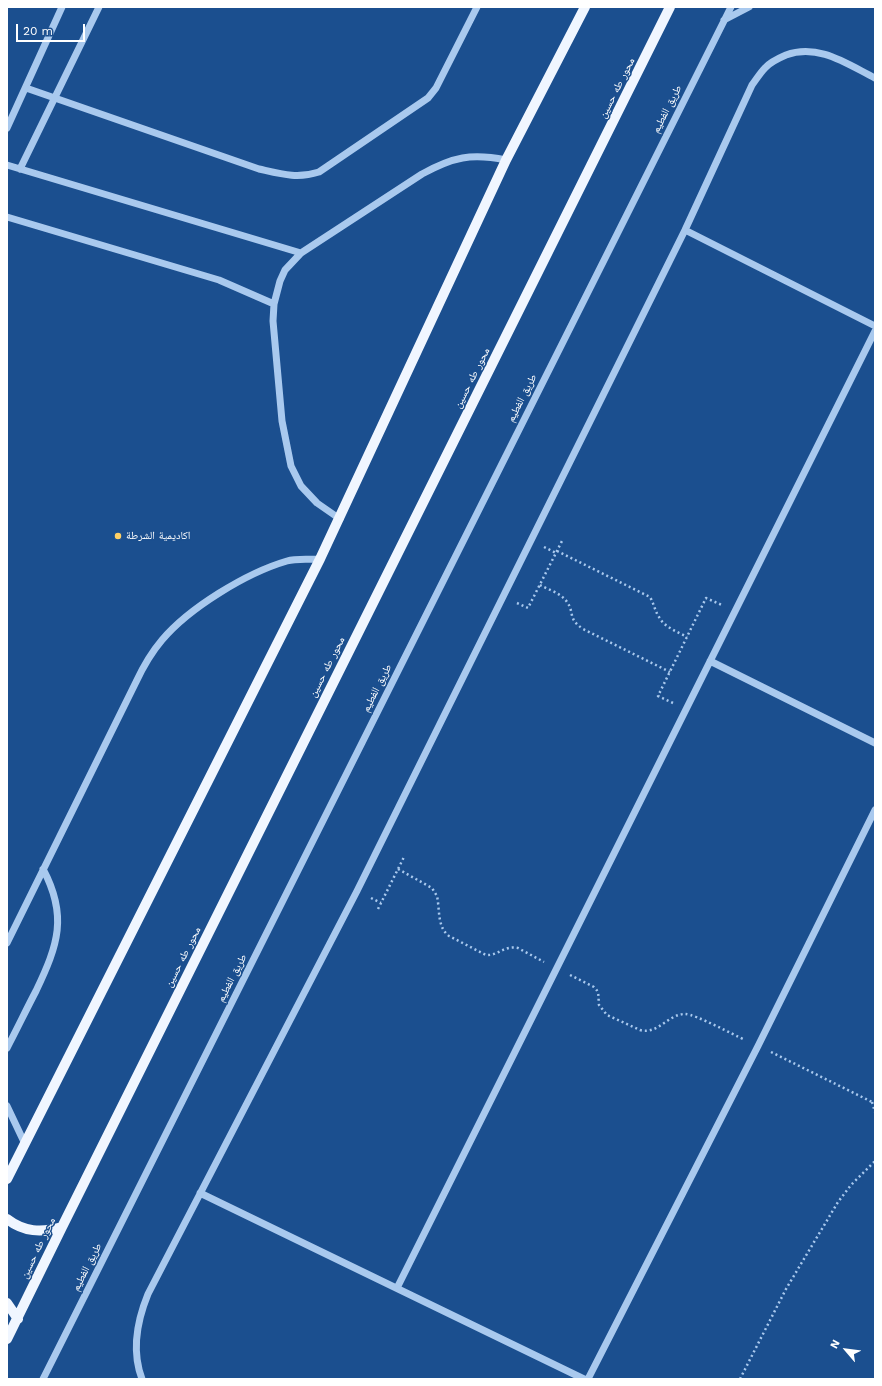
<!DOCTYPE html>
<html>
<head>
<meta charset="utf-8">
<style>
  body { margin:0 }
  #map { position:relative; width:882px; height:1386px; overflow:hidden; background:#1b4f8f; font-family:"Work Sans",sans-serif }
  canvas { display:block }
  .frame { position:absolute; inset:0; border:8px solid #fff; pointer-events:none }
  .north { position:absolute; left:826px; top:1330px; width:40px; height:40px; -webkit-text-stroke:3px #1b4f8f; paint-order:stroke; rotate:298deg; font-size:11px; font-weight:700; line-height:16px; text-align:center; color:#fff }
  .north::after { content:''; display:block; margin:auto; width:14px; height:18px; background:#fff; clip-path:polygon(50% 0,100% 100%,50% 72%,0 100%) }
  .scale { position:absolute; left:16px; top:24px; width:69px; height:18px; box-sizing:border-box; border:2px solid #fff; border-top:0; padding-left:5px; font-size:12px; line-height:14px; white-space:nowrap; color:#fff; -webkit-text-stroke:3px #1b4f8f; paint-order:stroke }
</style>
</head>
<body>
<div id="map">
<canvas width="882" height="1386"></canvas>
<div class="frame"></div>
<div class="north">N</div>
<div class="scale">20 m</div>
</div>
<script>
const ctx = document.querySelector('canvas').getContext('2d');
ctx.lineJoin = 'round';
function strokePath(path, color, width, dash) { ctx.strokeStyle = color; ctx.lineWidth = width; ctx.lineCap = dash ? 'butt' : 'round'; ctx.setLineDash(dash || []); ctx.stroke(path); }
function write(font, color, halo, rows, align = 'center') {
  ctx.font = font + ' "Work Sans","Noto Naskh Arabic",sans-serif'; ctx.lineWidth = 3; ctx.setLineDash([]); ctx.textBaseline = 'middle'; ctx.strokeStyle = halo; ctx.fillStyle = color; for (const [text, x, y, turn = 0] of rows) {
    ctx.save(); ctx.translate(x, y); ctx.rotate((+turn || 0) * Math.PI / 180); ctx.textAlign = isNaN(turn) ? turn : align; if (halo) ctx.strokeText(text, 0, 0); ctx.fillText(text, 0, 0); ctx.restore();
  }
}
strokePath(new Path2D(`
  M544,547L556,553
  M557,551L650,597C654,604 655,611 659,617C664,627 678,632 687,637
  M540,585C549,590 561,593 567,602C575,613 567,618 583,629L670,672
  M517,603L528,608L563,539
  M673,703L658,696L706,598L722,605
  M398,869L432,888L437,896C440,910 437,927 449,936L486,955C498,956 504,945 518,948L544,962
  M371,898L381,903
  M378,909L404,857
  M570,975L594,987C600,992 598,998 599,1005L607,1015L640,1030C658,1035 668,1014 685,1014C695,1014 734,1035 745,1040
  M771,1052L872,1102H875
  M872,1102L875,1112
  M740,1379L786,1289L838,1202L851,1185L875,1161`), '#a9c9ee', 2.5, [2, 3]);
strokePath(new Path2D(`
  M724,20L749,7
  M26,88L259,169C281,174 297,179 319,172L428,98L436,88L477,7
  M7,128L62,7
  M7,165L301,253
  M20,169L99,7
  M7,217L219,280L274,304
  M685,230L875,326
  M340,519L317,503L301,486L291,466L282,421L273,321L274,304L280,281L285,270L301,253L422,174C453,157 471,153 506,160
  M710,661L875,743
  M7,943L136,682C143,667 151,653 162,640C189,608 246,573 287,561C297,558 310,560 320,559
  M7,1048C17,1029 26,1010 36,991C58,945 68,916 43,869
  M7,1106L25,1144
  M200,1193L584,1379
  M397,1288L875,331
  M43,1379L731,7
  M142,1379C131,1350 137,1321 148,1294L357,891L685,230L752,85C756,80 760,73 765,68C770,62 779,58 786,55C818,43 847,64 875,78
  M588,1379L758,1046L875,810`), '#a9c9ee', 7);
strokePath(new Path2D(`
  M7,1179L320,559L506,160L585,7
  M7,1219C24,1232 41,1233 62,1227
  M7,1303L18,1319
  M7,1339L62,1227L670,7`), '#f0f6ff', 10);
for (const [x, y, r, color] of [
  [118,536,4,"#ffd166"]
]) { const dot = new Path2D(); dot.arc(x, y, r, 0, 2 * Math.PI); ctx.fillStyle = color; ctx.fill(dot); strokePath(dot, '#1b4f8f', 1.5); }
write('11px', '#fff', '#1b4f8f', [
  ["محور طه حسين",617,88,-63],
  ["طريق الفطيم",667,109,-63],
  ["محور طه حسين",472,378,-63],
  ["طريق الفطيم",522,398,-63],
  ["محور طه حسين",327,667,-63],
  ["طريق الفطيم",377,688,-63],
  ["محور طه حسين",183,957,-63],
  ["طريق الفطيم",232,978,-63],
  ["محور طه حسين",38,1248,-64],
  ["طريق الفطيم",87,1267,-63]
]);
write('11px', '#fff', '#1b4f8f', [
  ["اكاديمية الشرطة",126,536]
], 'left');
</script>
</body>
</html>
